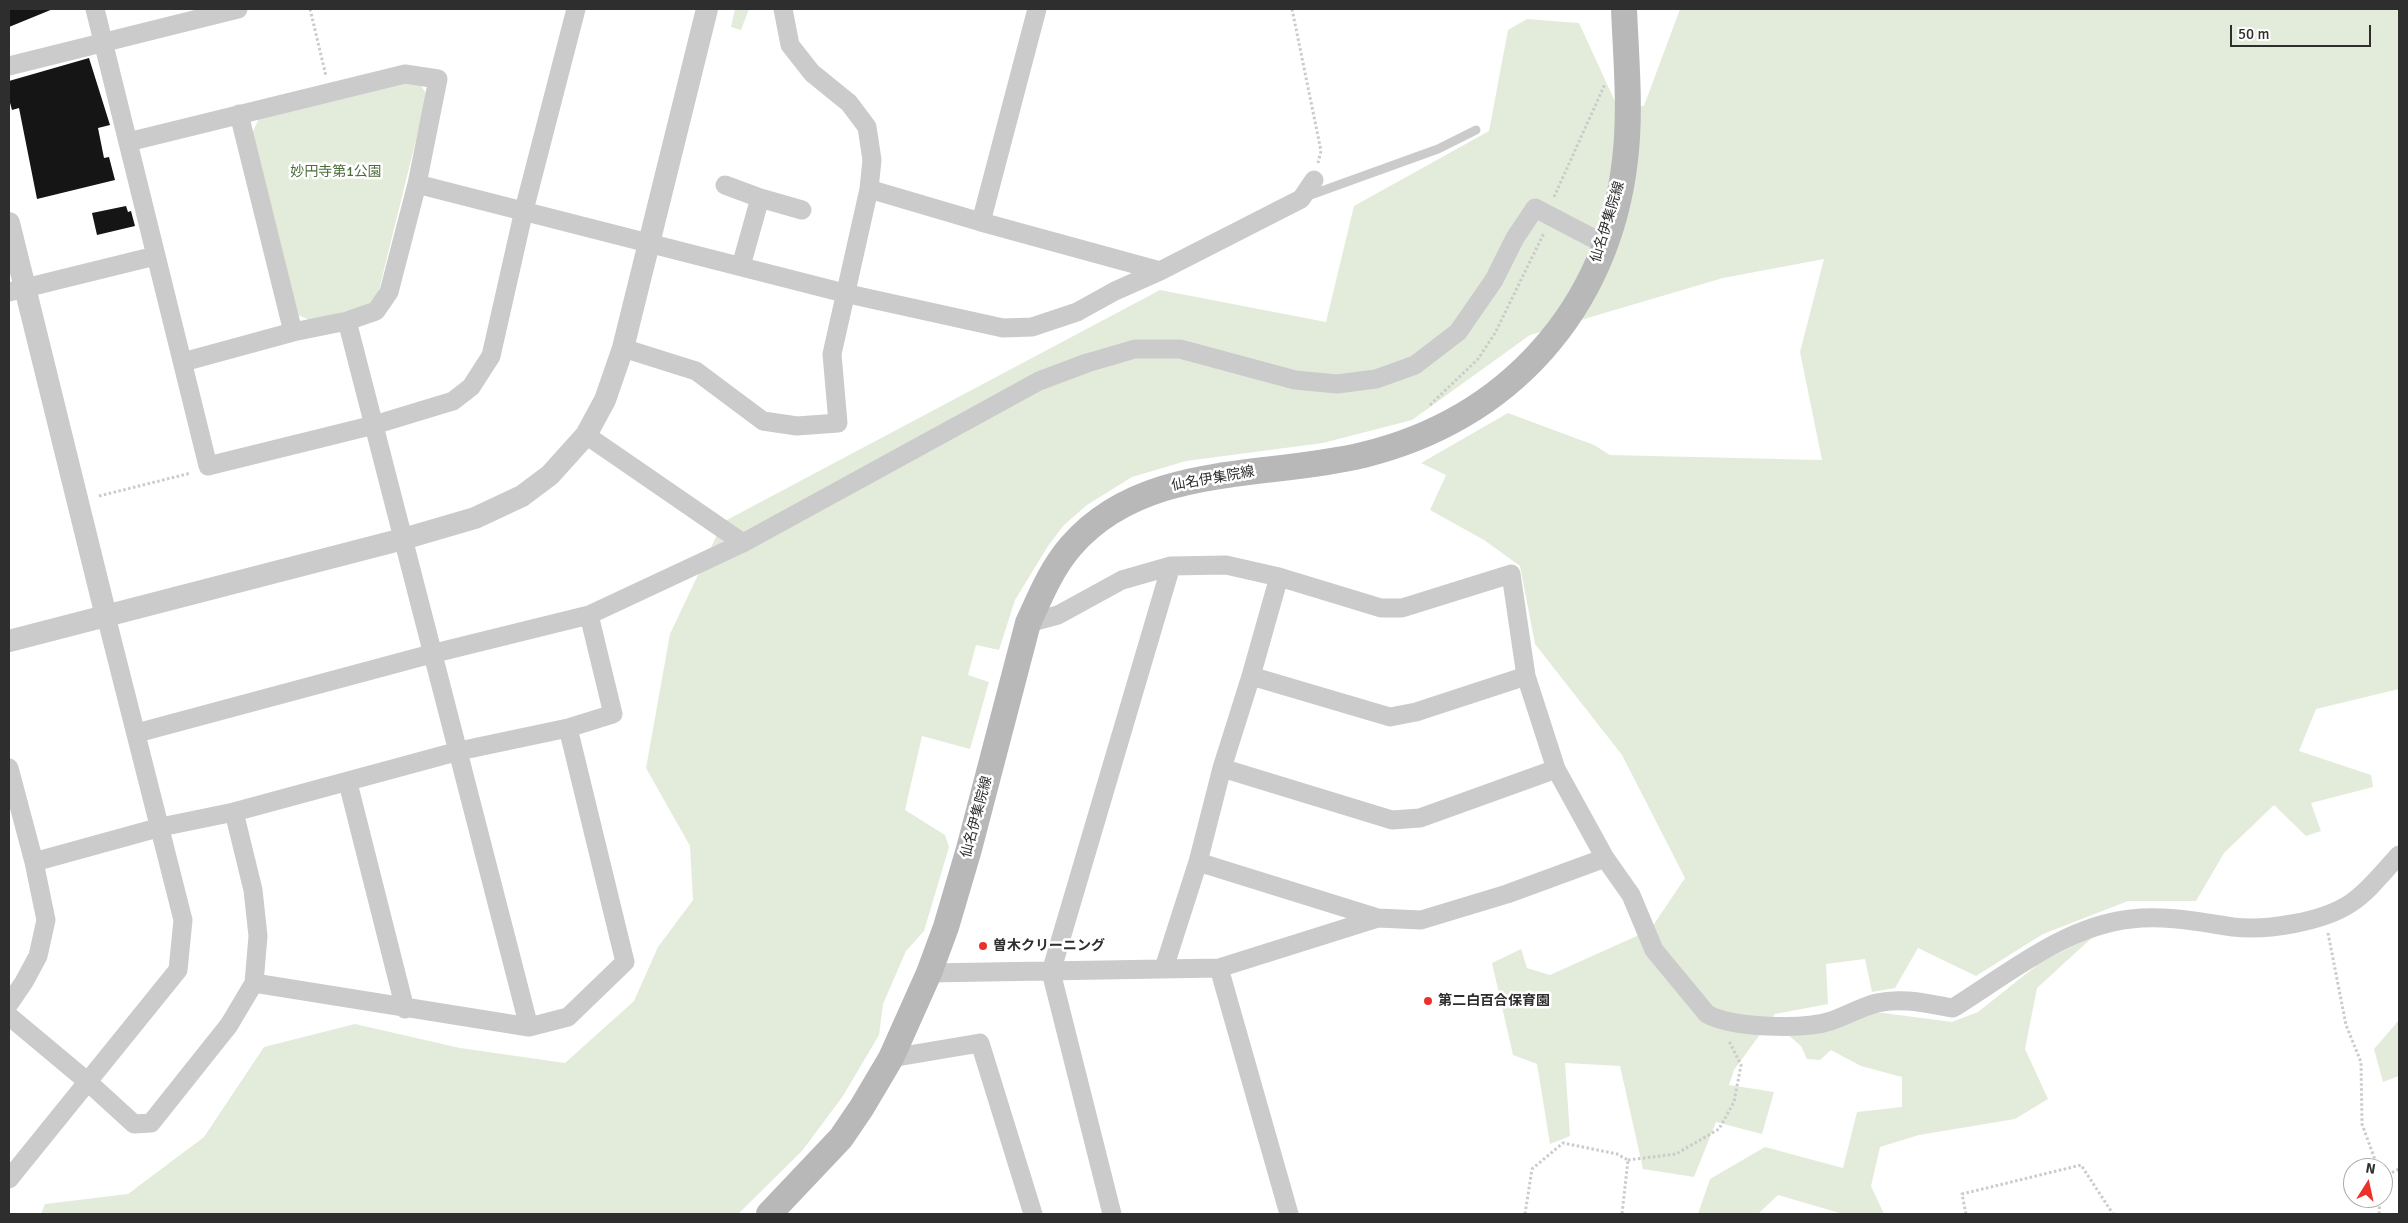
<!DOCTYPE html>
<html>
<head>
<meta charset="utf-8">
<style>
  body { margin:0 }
  #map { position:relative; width:2408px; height:1223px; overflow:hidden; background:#fff; font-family:Signika,sans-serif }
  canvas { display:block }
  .frame { position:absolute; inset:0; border:10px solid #2e2e2e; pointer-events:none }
  .north { position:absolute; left:2343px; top:1158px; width:50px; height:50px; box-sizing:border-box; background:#fff; border:1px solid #ababab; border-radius:50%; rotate:10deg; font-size:14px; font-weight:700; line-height:20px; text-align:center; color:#2e2e2e }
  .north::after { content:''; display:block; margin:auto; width:18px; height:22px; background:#eb312a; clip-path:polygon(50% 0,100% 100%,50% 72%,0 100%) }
  .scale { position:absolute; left:2230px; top:25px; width:141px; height:22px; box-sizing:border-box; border:2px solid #2e2e2e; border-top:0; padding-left:6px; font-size:15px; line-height:18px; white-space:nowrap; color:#2e2e2e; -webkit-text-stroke:4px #fff; paint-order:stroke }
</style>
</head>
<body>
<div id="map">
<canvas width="2408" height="1223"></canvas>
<div class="frame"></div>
<div class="north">N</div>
<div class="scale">50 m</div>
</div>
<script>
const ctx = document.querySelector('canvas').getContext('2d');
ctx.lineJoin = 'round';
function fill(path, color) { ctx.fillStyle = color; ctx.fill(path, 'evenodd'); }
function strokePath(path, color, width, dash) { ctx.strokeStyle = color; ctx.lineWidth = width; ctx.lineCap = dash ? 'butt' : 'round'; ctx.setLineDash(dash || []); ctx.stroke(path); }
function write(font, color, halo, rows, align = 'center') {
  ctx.font = font + ' Signika,"Noto Sans JP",sans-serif'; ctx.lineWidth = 5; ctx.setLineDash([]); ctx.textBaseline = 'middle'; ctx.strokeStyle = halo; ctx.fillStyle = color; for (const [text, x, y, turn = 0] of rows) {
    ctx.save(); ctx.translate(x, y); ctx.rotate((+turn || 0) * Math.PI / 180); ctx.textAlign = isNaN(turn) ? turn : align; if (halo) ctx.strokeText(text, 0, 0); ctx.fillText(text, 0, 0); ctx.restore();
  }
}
fill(new Path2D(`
  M735,9H749L741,30L731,27Z
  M1680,9H2399V689L2316,709L2299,751L2371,775L2373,787L2311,803L2321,831L2306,836L2274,805L2224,853L2196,901H2128L2043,934L1976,976L1918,948L1895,988L1872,992L1865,959L1826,964L1828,1004L1775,1014L1734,1070L1729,1085L1774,1092L1762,1134L1716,1122L1694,1177L1643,1169L1620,1066L1565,1063L1570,1136L1550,1144L1537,1064L1513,1055L1492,963L1521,949L1527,968L1550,975L1650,930L1685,878L1622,755L1535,644L1520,566L1484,540L1430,510L1446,475L1421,463L1508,413L1594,445L1610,455L1822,460L1800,352L1824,259L1723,278L1530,335L1412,420L1323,443L1186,461L1132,477L1087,505L1064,525L1048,546L1015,600L999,650L976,645L968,675L989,682L970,749L922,736L905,810L945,835L949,847L924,931L906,951L883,1004L879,1035L843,1096L802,1151L738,1214H41L45,1204L128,1194L204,1137L264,1047L355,1024L460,1048L565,1063L634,1001L658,947L693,900L690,846L646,768L670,634L723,522L1160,290L1326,322L1354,206L1489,131L1508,30L1527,19L1579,23L1618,108L1644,106Z
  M399,82L420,84L427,95L378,294L368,305L312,321L298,315L252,134L259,118Z
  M2095,935L2037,988L2025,1049L2048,1099L2015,1119L1919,1135L1880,1147L1871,1186L1884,1214H1843L1778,1195L1758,1214H1698L1710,1179L1765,1147L1843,1168L1857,1112L1902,1107V1077L1861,1066L1831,1050L1820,1060L1807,1059L1801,1046L1788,1035L1876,1012L1952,1022L1978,1012L2041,962Z
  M2399,1020V1076L2383,1082L2374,1049Z`), '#e3ecdb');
fill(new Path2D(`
  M9,9H53L9,27Z
  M89,58L110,125L98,128L104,158L109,157L115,180L37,199L19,108L12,110L9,99V81Z
  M126,206L128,212L131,211L135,226L97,235L92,213Z`), '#151515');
strokePath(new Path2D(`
  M310,9L326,76
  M1292,9L1321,151L1318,163
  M1554,197L1605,84
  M1430,405L1478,359L1495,333L1544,233
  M99,496L191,473
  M2328,933L2346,1025L2361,1062L2362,1124L2378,1168
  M1628,1160L1676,1154L1719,1129L1734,1102L1741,1065L1729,1041
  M2383,1177L2399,1169
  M1525,1214L1532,1169L1563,1143L1617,1154L1628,1160L1622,1214
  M1966,1214L1962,1194L2081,1165L2113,1214
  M2379,1214L2380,1198`), '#cbcbcb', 3, [2.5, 2.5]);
strokePath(new Path2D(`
  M1305,197L1438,149L1476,130`), '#cbcbcb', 9);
strokePath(new Path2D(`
  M95,9L208,466L374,425L453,401L471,387L491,356L524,210L576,9
  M783,9L790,45L812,73L849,103L867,127L872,160L869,189L981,222L1037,9
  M9,66L238,9
  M239,114L293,332
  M128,142L405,74L438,79L417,184L389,292L376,311L347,321L293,332L183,362
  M417,184L844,293L1003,328L1032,327L1077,312L1115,291L1160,271L1301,199L1314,180
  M725,185L760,198
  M981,222L1160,271
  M741,266L760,198L802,210
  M9,292L155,256
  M347,321L529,1027
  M623,348L696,371L763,421L797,426L838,423L832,354L869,189
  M586,435L743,543
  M1028,623L1058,615L1122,580L1171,566L1226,565L1279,577L1381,608H1402L1511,574L1526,676L1556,769L1605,858L1631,895L1654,950L1707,1014C1732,1028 1803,1030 1831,1021C1846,1016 1861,1007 1877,1003C1902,997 1928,1004 1953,1008C2008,974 2065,926 2131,919C2166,915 2199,922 2233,927C2266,931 2323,922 2351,903C2369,891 2384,871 2399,855
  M1251,676L1390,717L1416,712L1526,676
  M137,733L431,654L589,615L743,543L1039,381L1087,363L1135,349H1180L1295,380L1337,384L1376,379L1415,365L1458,332L1494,280L1515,238L1535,208L1604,244
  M9,768L34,862L46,920L38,956L24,982L9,1004
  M1222,768L1392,820L1420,818L1556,769
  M348,783L405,1009
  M34,862L161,827L234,812L459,751L568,728L613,714L589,615
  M1198,862L1378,918
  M1164,968L1198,862L1222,768L1251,676L1279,577
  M1219,968L1289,1214
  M929,973L1219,968L1378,918L1421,920L1507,894L1605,858
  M254,983L529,1027L568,1017L625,962L568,728
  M9,1016L88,1082L134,1124L151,1123L229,1025L254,983L258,936L253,890L234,812
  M891,1058L980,1043L1033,1214
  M9,1179L178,970L183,920L106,616
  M1112,1214L1051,972L1171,566`), '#cbcbcb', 19);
strokePath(new Path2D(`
  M9,223L106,616
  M9,641L403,539L475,518L522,496L550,475L586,435L605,400L623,348L707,9`), '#cbcbcb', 22);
strokePath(new Path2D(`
  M769,1214L841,1138L862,1107L891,1058L929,973L946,927L969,849L1028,623C1040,597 1051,569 1071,546C1144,462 1265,479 1363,455C1508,420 1608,309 1625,160C1631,110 1626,59 1624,9`), '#b8b8b8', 26);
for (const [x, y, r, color] of [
  [983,946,5,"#eb312a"],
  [1428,1001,5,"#eb312a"]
]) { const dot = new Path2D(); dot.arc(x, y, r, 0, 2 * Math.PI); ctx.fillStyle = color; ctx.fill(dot); strokePath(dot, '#fff', 2); }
write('14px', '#4c6c3a', '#fff', [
  ["妙円寺第1公園",336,172]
]);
write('14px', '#2e2e2e', '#fff', [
  ["仙名伊集院線",1608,222,-73],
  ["仙名伊集院線",1213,479,-10],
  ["仙名伊集院線",977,817,-75]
]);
write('bold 14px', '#2e2e2e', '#fff', [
  ["曽木クリーニング",993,946],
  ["第二白百合保育園",1438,1001]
], 'left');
</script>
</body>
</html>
